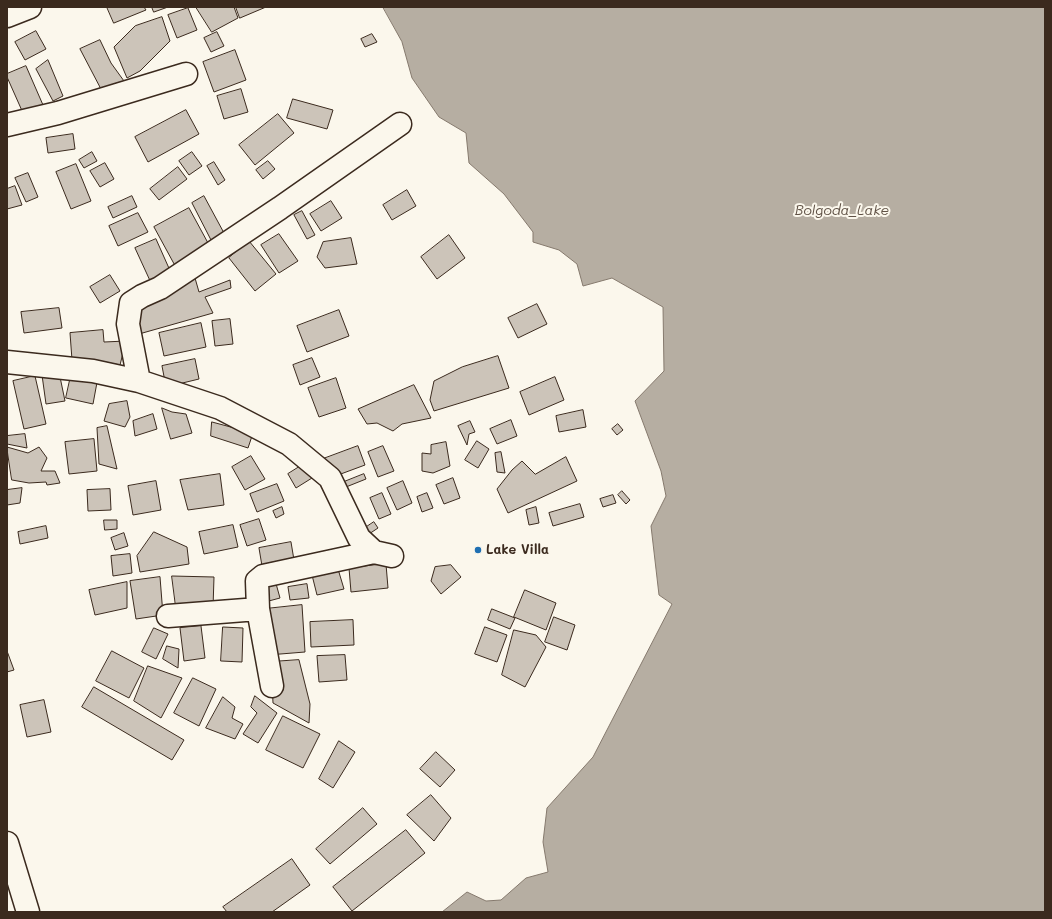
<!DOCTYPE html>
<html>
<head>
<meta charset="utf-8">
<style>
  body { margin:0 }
  #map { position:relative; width:1052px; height:919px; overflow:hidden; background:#fbf7ec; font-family:Mali,sans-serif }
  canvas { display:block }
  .frame { position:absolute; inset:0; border:8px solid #3b2a1e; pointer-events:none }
</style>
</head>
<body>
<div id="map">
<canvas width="1052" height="919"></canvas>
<div class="frame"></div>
</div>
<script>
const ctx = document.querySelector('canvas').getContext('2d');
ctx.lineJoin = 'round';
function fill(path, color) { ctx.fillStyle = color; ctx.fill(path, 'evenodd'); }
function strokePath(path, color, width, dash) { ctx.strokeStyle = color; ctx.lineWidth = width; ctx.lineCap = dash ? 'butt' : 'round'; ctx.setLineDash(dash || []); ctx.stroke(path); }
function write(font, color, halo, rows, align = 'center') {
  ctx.font = font + ' Mali,sans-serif'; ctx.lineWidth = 4; ctx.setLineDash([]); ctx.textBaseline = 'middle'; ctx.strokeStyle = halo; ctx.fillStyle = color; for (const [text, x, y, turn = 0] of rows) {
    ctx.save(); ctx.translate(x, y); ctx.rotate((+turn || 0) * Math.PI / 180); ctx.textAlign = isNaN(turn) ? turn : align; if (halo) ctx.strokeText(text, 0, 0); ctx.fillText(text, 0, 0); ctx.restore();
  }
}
const water = new Path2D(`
  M383,7H1045V912H442L467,892L486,901L501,900L526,878L548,872L543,842L547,808L593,757L672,604L659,595L651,526L666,496L661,471L635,401L664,371L663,307L612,278L583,286L577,264L559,250L533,242V232L504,194L469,163L466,133L439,117L412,78L402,42Z`);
fill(water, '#b6aea2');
strokePath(water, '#85796d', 1);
const building = new Path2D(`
  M107,7H144L146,10L114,23Z
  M152,7H168L154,12Z
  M196,7H234L238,18L212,32Z
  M236,7H266L240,18Z
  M188,8L197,30L177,38L168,15Z
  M162,17L170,41L140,71L127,78L114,47L135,26Z
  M36,31L46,49L25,60L15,42Z
  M217,32L224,46L211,52L204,38Z
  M372,34L377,42L365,47L361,39Z
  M100,40L111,63L124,81L102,91L80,49Z
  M235,50L246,80L214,92L203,62Z
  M48,60L63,96L53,101L36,69Z
  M26,66L43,105L23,113L7,77V74Z
  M241,89L248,112L224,119L217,96Z
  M293,99L333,110L327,129L287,118Z
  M186,110L199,134L148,162L135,137Z
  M278,114L294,133L255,165L239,145Z
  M73,134L75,149L48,153L46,138Z
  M92,152L97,161L84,168L79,160Z
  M192,152L202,166L189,175L179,161Z
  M268,161L275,169L263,179L256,170Z
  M214,162L225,180L218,185L207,166Z
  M105,163L114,179L100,187L90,171Z
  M76,164L91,201L71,209L56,172Z
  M178,167L187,179L159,200L150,189Z
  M28,173L38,197L26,202L15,178Z
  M15,186L22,205L7,209V189Z
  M407,190L416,206L392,220L383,205Z
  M132,196L137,207L113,218L108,207Z
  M204,196L224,233L211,240L192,203Z
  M331,201L342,218L321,231L310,214Z
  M189,208L214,254L179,273L154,227Z
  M302,211L315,235L307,239L294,215Z
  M138,213L148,232L118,246L109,226Z
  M279,234L298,261L279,273L261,245Z
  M449,235L465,258L437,279L421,257Z
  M351,238L357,264L325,268L317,257L323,242Z
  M156,239L172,275L152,285L135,248Z
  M249,241L276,274L255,291L229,258Z
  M110,275L120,291L100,303L90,287Z
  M195,278L199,292L230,280L231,288L205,297L213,313L139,334L133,306Z
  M537,304L547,324L518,338L508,318Z
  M59,308L62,328L24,333L21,312Z
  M339,310L349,336L307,352L297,326Z
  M230,319L233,344L215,346L212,321Z
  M201,323L206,347L164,356L159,333Z
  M103,330L104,342L126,341L120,365L94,360H72L70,333Z
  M498,356L509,388L434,411L430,400L434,381L462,367Z
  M312,358L320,377L300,385L293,365Z
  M195,359L199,379L166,387L162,366Z
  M72,371L98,377L93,404L66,398Z
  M59,372L65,401L46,404L42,375Z
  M35,376L46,424L24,429L13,381Z
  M555,377L564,400L529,415L520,392Z
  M336,378L346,408L319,417L308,388Z
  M414,385L431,418L402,424L393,431L377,423L367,424L358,409L390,395Z
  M127,401L130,417L125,427L104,421L109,404Z
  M162,408L172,412L186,414L192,433L171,439Z
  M583,410L586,427L559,432L556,416Z
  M153,414L157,429L135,436L133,421Z
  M511,420L517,436L497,444L490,429Z
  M470,421L475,432L469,434L467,445L458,426Z
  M212,422L253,433L248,448L211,436Z
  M618,424L623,430L617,435L612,429Z
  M107,426L117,469L99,464L97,428Z
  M25,434L27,448L7,444V436Z
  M94,439L97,471L69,474L65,442Z
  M477,441L489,449L478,468L465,460Z
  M446,442L450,466L433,473L422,471V453L431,454V445Z
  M358,446L365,465L330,478L323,459Z
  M383,446L394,471L378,477L368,452Z
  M7,447L28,453L39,447L47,458L41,471H55L60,483L47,485L46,482L29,483L12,480Z
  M501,452L505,473L497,472L495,453Z
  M251,456L265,479L245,490L232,467Z
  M566,457L577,481L508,513L497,489L512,470L522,461L535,474Z
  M304,464L312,478L296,488L288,474Z
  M220,474L224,505L188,510L180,480Z
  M364,474L366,479L341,489L339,484Z
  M453,478L460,498L444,504L436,485Z
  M156,481L161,510L133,515L128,486Z
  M403,481L412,503L397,510L387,488Z
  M277,484L284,501L257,512L250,494Z
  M22,488L20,503L7,505V490Z
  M110,489L111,510L88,511L87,490Z
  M622,491L630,500L626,504L618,495Z
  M382,493L391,514L379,519L370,498Z
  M427,493L433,508L422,512L417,497Z
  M613,495L616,503L603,507L600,499Z
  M580,504L584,517L553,526L549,513Z
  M282,507L284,514L276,518L273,511Z
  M536,507L539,523L529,525L526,510Z
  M259,519L266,540L247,546L240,525Z
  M104,520H117V529L105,530Z
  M374,522L378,528L363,538L359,532Z
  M233,525L238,547L204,554L199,532Z
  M46,526L48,538L20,544L18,532Z
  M154,532L187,547L189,564L140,572L137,556Z
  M124,533L128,546L115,550L111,538Z
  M291,542L295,566L263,572L259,548Z
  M130,554L132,573L113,576L111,556Z
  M386,564L388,588L351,592L349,568Z
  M451,565L461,577L441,594L431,581L435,567Z
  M338,569L344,589L317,595L312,575Z
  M172,576L214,577L213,608L176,607Z
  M160,577L163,615L136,619L130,581Z
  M275,580L280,598L265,602L260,584Z
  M127,582V608L95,615L89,590Z
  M307,584L309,598L290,600L288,587Z
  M525,590L556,603L546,630L514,617Z
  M302,605L305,652L268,655L265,609Z
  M492,609L515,618L510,629L488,620Z
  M554,617L575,625L567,650L545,642Z
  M353,620L354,645L311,647L310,622Z
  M201,626L205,658L184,661L180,628Z
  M223,627L243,628L242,662L221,661Z
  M485,627L507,635L497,662L475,654Z
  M154,628L168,634L156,659L142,652Z
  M514,630L536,635L546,647L525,687L502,675Z
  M167,646L179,649L178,668L163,659Z
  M7,651L14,670L7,672Z
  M112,651L144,668L129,698L96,681Z
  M345,655L347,680L319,682L317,656Z
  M299,660L310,704L309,723L273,703L271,662Z
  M148,666L182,678L161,718L134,701Z
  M193,678L216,689L199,726L174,713Z
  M94,687L184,740L172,760L82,707Z
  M255,696L277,713L258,743L243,734L257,713L251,707Z
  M223,697L235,707L232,718L243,724L235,739L206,728Z
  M44,700L51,732L27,737L20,705Z
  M283,716L320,734L303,768L266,750Z
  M339,741L355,752L333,788L319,779Z
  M436,752L455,770L440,787L420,769Z
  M431,795L451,818L434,841L407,815Z
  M363,808L377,824L330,864L316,849Z
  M406,830L425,853L352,911L333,887Z
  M292,859L310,885L272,912H227L223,907Z`);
fill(building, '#ccc4b9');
strokePath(building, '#3b2a1e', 1);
const minor = new Path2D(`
  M7,16L30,7
  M7,125L58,113L186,74
  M7,362L93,371L139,381L220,408L289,444L330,478L359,538L374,552L392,556
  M139,381L128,324L131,303L142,296L160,288L280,208L400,124
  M168,616L258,609
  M272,686L258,609L257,581L263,576L374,552
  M7,843L28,912`);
strokePath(minor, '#3b2a1e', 25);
strokePath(minor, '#fbf7ec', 22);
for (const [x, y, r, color] of [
  [478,550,4,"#1f6fb2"]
]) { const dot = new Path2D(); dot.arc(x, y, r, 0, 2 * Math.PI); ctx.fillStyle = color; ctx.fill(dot); strokePath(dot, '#fbf7ec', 1.5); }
write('bold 13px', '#3b2a1e', '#fbf7ec', [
  ["Lake Villa",486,550]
], 'left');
write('italic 14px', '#605246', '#fbf7ec', [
  ["Bolgoda_Lake",842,211]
]);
</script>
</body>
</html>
